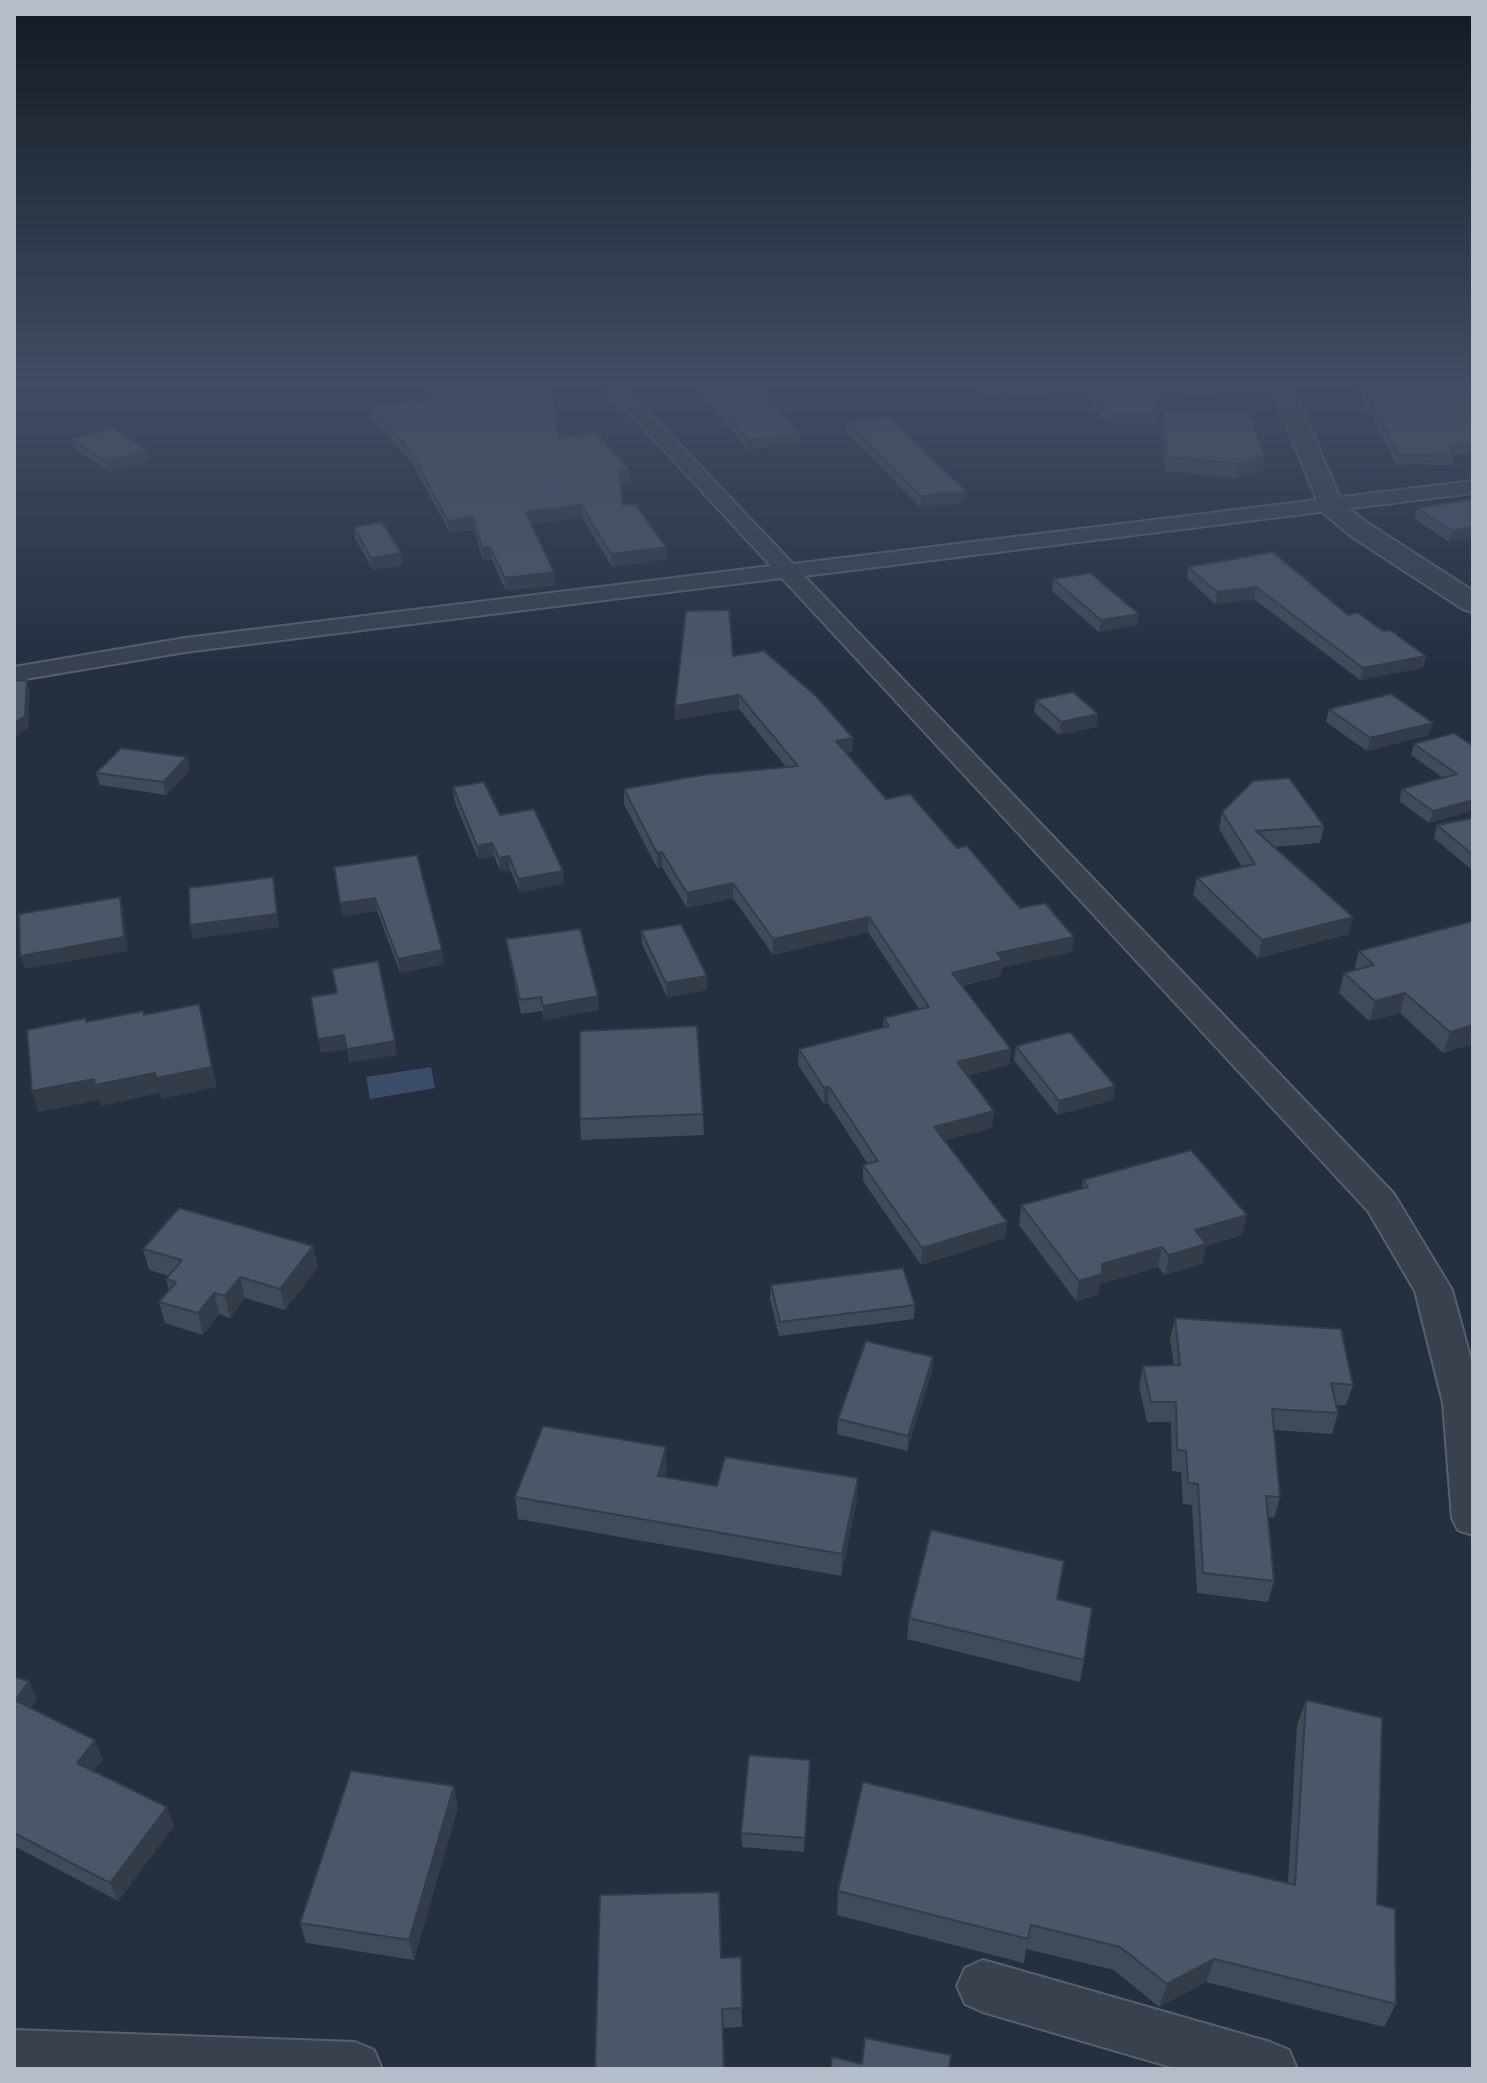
<!DOCTYPE html>
<html>
<head>
<meta charset="utf-8">
<style>
  body { margin:0 }
  #map { position:relative; width:1487px; height:2083px; overflow:hidden; background:#252f40; font-family:Inter,sans-serif }
  canvas { display:block }
  .frame { position:absolute; inset:0; border:16px solid #b6bdca; pointer-events:none }
</style>
</head>
<body>
<div id="map">
<canvas width="1487" height="2083"></canvas>
<div class="frame"></div>
</div>
<script>
const ctx = document.querySelector('canvas').getContext('2d');
ctx.lineJoin = 'round';
function fill(path, color) { ctx.fillStyle = color; ctx.fill(path, 'evenodd'); }
function strokePath(path, color, width, dash) { ctx.strokeStyle = color; ctx.lineWidth = width; ctx.lineCap = dash ? 'butt' : 'round'; ctx.setLineDash(dash || []); ctx.stroke(path); }
fill(new Path2D(`
  M431,1067L435,1088L370,1099L366,1077Z`), '#3b4c68');
const minor = new Path2D(`
  M602,383H621L793,564L1473,481V493L804,576L1394,1194L1452,1290L1473,1367V1535L1458,1530L1452,1518L1443,1403L1415,1291L1368,1211L782,578L185,652L14,681V667L185,638L771,566Z
  M976,383L1282,384L1291,389L1282,394L984,390L978,389Z
  M983,1960L1270,2042L1289,2050L1297,2069H1178L983,2012L965,2004L957,1986L965,1968Z
  M14,2030L355,2042L374,2050L382,2069H14Z`);
const tertiary = new Path2D(`
  M1269,383H1291L1342,503L1369,524L1473,591V612L1463,609L1351,536L1322,512Z`);
strokePath(minor, '#575f6d', 4);
strokePath(tertiary, '#575f6d', 4);
fill(minor, '#39414f');
fill(tertiary, '#39414f');
fill(new Path2D(`
  M424,383H549L559,437L630,482L620,483L623,505L666,559L612,567L582,517L531,524L554,572L555,585L506,591L492,560H483L474,530L450,533L412,463L370,417L369,406L429,399L425,392Z
  M692,383H756L800,444L748,450Z
  M1354,383H1473V454H1453L1454,456L1452,465L1396,464Z
  M1085,384L1160,412L1158,423H1107L1084,394Z
  M1164,412L1265,456L1263,470L1237,478L1165,471L1162,425Z
  M847,422L965,502L920,507L846,432Z
  M72,439L150,461L109,472L74,449Z
  M1473,499L1449,542L1415,519L1417,508Z
  M354,527L403,565L373,570L355,538Z
  M1188,567L1348,615L1383,631L1426,656L1423,668L1360,680L1254,599L1215,604L1187,578Z
  M1053,579L1139,614L1137,625L1099,632L1052,591Z
  M733,656L853,738L852,752L847,753L886,799L957,848L1020,908L1072,952L1002,967L1001,976L962,986L1011,1049L1009,1065L967,1076L992,1128L944,1140L1007,1222L1005,1238L921,1265L863,1181V1165L868,1164L828,1103L824,1104L798,1065L799,1049L883,1028L884,1018L919,1009L868,932L773,955L733,898L687,908L662,867L657,868L624,804V789L786,767L739,709L675,720Z
  M1036,700L1097,727L1059,735L1034,712Z
  M1329,709L1429,735L1367,751L1326,722Z
  M1414,744L1473,746V810L1429,823L1399,801L1402,789L1443,778L1411,755Z
  M190,770L166,795L100,785L96,773Z
  M453,787L500,815L564,884L520,892L510,870L500,871L494,856L478,859L454,800Z
  M1222,812L1324,826L1320,843L1274,847L1349,934L1258,958L1193,895L1197,878L1242,867L1219,829Z
  M1473,818V871L1434,838L1437,825Z
  M417,855L444,964L400,973L377,911L343,916L334,867Z
  M1473,921V1044L1443,1053L1400,1013L1369,1021L1339,993L1344,973L1354,970L1359,951Z
  M641,931L707,976V990L667,997L642,944Z
  M506,939L599,1010L544,1020L542,1011L521,1014L508,952Z
  M1016,1046L1113,1100L1057,1115L1014,1060Z
  M703,1114L704,1135L581,1140L580,1119Z
  M1083,1180L1242,1235L1206,1246L1202,1264L1165,1275L1158,1267L1100,1284L1098,1295L1076,1301L1019,1225L1021,1205L1082,1189Z
  M313,1246L318,1267L285,1310L245,1298L230,1318L219,1314L203,1335L165,1323L159,1302L169,1290L166,1279L169,1276L149,1270L143,1249Z
  M771,1285L915,1305L914,1319L779,1336L770,1299Z
  M1175,1318L1353,1385L1346,1405H1336L1338,1413L1332,1434L1274,1430L1280,1497L1274,1518L1268,1517L1274,1581L1268,1602L1197,1593L1192,1505L1183,1504L1181,1472L1172,1471L1171,1422H1147L1139,1387L1143,1366H1174L1170,1339Z
  M933,1357L932,1371L907,1451L837,1434L838,1419Z
  M667,1468L665,1477L717,1486L858,1478L857,1500L841,1576L518,1519L515,1497Z
  M1057,1599L1084,1660L1080,1682L907,1639L909,1618Z
  M14,1677L29,1681L37,1699L30,1708L103,1759L93,1771L167,1807L174,1826L118,1901L14,1846Z
  M1306,1700L1377,1904L1396,2004L1384,2027L1206,1982L1159,2007L1114,1970L1026,1949L1024,1963L837,1915L838,1891L1288,1883L1297,1725Z
  M810,1760L804,1852L742,1847L741,1833Z
  M458,1807L414,1960L306,1943L300,1923Z
  M741,1957L742,2027L723,2028L721,1958Z`), '#404a59');
fill(new Path2D(`
  M800,434V444L748,450V440Z
  M148,451L150,461L109,472L106,462Z
  M1265,456L1263,470L1237,478L1239,464Z
  M630,470V482L620,483L619,471Z
  M966,491L965,502L920,507L921,496Z
  M581,505L582,517L527,524L526,512Z
  M473,517L474,530L450,533L448,521Z
  M1473,527V538L1449,542L1452,531Z
  M490,547L492,560H483L482,548Z
  M666,547V559L612,567L611,554Z
  M401,553L403,565L373,570L371,558Z
  M554,572L555,585L506,591L505,578Z
  M1256,587L1254,599L1215,604L1217,592Z
  M1139,614L1137,625L1099,632L1101,620Z
  M1426,656L1423,668L1360,680L1363,668Z
  M27,680L30,692L28,728L14,738V723Z
  M739,695V709L675,720V706Z
  M1098,714L1097,727L1059,735L1061,722Z
  M1433,723L1429,735L1367,751L1370,738Z
  M853,738L852,752L835,756L836,741Z
  M187,757L190,770L166,795L163,782Z
  M1473,800V810L1429,823L1433,811Z
  M492,843L494,856L478,859L477,846Z
  M662,852V867L657,868V853Z
  M509,856L510,870L500,871L499,858Z
  M563,871L564,884L520,892L518,879Z
  M273,877L279,927L193,939L190,925Z
  M733,883V898L687,908V893Z
  M120,897L123,910L128,951L25,969L20,956Z
  M375,898L377,911L343,916L340,903Z
  M869,917L868,932L773,955V939Z
  M1353,917L1349,934L1258,958L1262,940Z
  M1074,937L1072,952L1002,967L1001,976L950,988L952,973L997,953Z
  M442,950L444,964L400,973L398,959Z
  M707,976V990L667,997L666,983Z
  M1405,993L1400,1013L1369,1021L1375,1001Z
  M598,996L599,1010L544,1020L543,1006Z
  M199,1004L217,1087L161,1099L160,1093L101,1106L99,1100L38,1112L32,1091L94,1079Z
  M1473,1025V1044L1443,1053L1450,1032Z
  M344,1035L395,1041L397,1055L349,1063L347,1049L321,1053L318,1039Z
  M1011,1049L1009,1065L955,1079L957,1062Z
  M1115,1086L1113,1100L1057,1115L1059,1101Z
  M829,1087L828,1103L824,1104V1088Z
  M994,1111L992,1128L933,1144L934,1127Z
  M1247,1215L1242,1235L1206,1246L1202,1264L1165,1275L1169,1255L1195,1230Z
  M1007,1222L1005,1238L921,1265L922,1248Z
  M313,1246L318,1267L285,1310L280,1289Z
  M1162,1247L1158,1267L1100,1284L1098,1295L1076,1301L1079,1281L1102,1264Z
  M240,1277L245,1298L230,1318L225,1296Z
  M214,1293L219,1314L203,1335L198,1313Z
  M933,1357L932,1371L907,1451L908,1436Z
  M666,1447L667,1468L658,1498V1476Z
  M858,1478L857,1500L841,1576L842,1554Z
  M29,1681L37,1699L23,1718L15,1700Z
  M95,1740L103,1759L85,1781L77,1763Z
  M454,1786L458,1807L414,1960L409,1940Z
  M167,1807L174,1826L118,1901L110,1883Z
  M1214,1959L1206,1982L1159,2007L1167,1984Z`), '#343c49');
const building = new Path2D(`
  M426,383H549L559,437L596,433L630,470L619,471L623,505L635,504L666,547L611,554L581,505L526,512L554,572L505,578L490,547L482,548L473,517L448,521L411,452L369,406L434,399Z
  M700,383H756L800,434L748,440Z
  M1361,383H1473V431H1471L1473,434V445L1448,444L1454,456L1398,455Z
  M1085,384L1154,385L1160,412H1108Z
  M1164,412L1248,413L1265,456L1239,464L1167,457Z
  M888,417L966,491L921,496L847,422Z
  M113,428L148,451L106,462L72,439Z
  M1473,499V527L1452,531L1417,508Z
  M382,522L401,553L371,558L354,527Z
  M1273,552L1348,615L1358,613L1383,631L1390,630L1426,656L1363,668L1256,587L1217,592L1188,567Z
  M1090,573L1139,614L1101,620L1053,579Z
  M729,610L733,656L764,651L816,696L853,738L836,741L886,799L910,794L957,848L967,846L1020,908L1045,903L1074,937L997,953L1003,960L952,973L1011,1049L957,1062L994,1111L934,1127L1007,1222L922,1248L863,1165L878,1161L829,1087L824,1088L799,1049L889,1026L884,1018L929,1007L869,917L773,939L733,883L687,893L662,852L657,853L624,789L702,775L798,766L739,695L675,706L686,611Z
  M27,680L25,716L14,723V681Z
  M1073,692L1098,714L1061,722L1036,700Z
  M1391,694L1433,723L1370,738L1329,709Z
  M1454,733L1473,746V800L1433,811L1402,789L1457,774L1414,744Z
  M121,748L187,757L163,782L96,773Z
  M1289,778L1324,826L1256,831L1353,917L1262,940L1197,878L1255,864L1222,812L1253,781Z
  M484,782L500,815L534,809L563,871L518,879L509,856L499,858L492,843L477,846L453,787Z
  M1473,818V855L1437,825Z
  M417,855L442,950L398,959L375,898L340,903L334,867Z
  M273,877L277,914L190,925L189,888Z
  M120,897L124,937L20,956L19,914Z
  M1473,921V1025L1450,1032L1405,993L1375,1001L1344,973L1374,965L1359,951Z
  M681,924L707,976L666,983L641,931Z
  M580,929L598,996L543,1006L541,997L520,1000L506,939Z
  M378,961L395,1041L347,1049L344,1035L318,1039L311,997L337,993L332,969Z
  M199,1004L212,1067L156,1078L155,1073L95,1085L94,1079L32,1091L27,1030L86,1018V1022L143,1011L144,1015Z
  M697,1026L703,1114L580,1119V1031Z
  M1070,1032L1115,1086L1059,1101L1016,1046Z
  M1191,1150L1247,1215L1195,1230L1206,1244L1169,1255L1162,1247L1102,1264V1274L1079,1281L1021,1205L1088,1187L1083,1180Z
  M179,1208L313,1246L280,1289L240,1277L225,1296L214,1293L198,1313L159,1302L176,1282L166,1279L182,1260L143,1249Z
  M903,1268L915,1305L780,1322L771,1285Z
  M1175,1318L1341,1329L1353,1385L1331,1383L1338,1413L1272,1409L1280,1497L1266,1496L1274,1581L1203,1573L1198,1484L1188,1483L1186,1451L1177,1450L1176,1402H1151L1143,1366L1180,1365Z
  M866,1341L933,1357L908,1436L838,1419Z
  M543,1426L666,1447L658,1476L717,1486L725,1457L858,1478L842,1554L515,1497Z
  M931,1530L1064,1561L1057,1599L1092,1608L1084,1660L909,1618Z
  M14,1677L29,1681L15,1700L95,1740L77,1763L167,1807L110,1883L14,1833Z
  M1306,1700L1382,1718L1377,1904L1395,1909L1396,2004L1214,1959L1167,1984L1120,1947L1031,1925L1028,1939L838,1891L863,1782L1295,1885Z
  M749,1755L810,1760L805,1838L741,1833Z
  M351,1771L454,1786L409,1940L300,1923Z
  M719,1892L721,1958L741,1957L742,2008L722,2009L724,2069H595L600,1895Z
  M865,2038L951,2055L949,2069H831L832,2057L862,2064Z`);
fill(building, '#4b5668');
strokePath(building, '#343c49', 2);
const sky = ctx.createLinearGradient(0, 0, 0, 675);
sky.addColorStop(0, '#141a23');
sky.addColorStop(0.57, '#404d64');
sky.addColorStop(1, '#404d6400');
ctx.fillStyle = sky;
ctx.fillRect(0, 0, 1487, 675);
</script>
</body>
</html>
